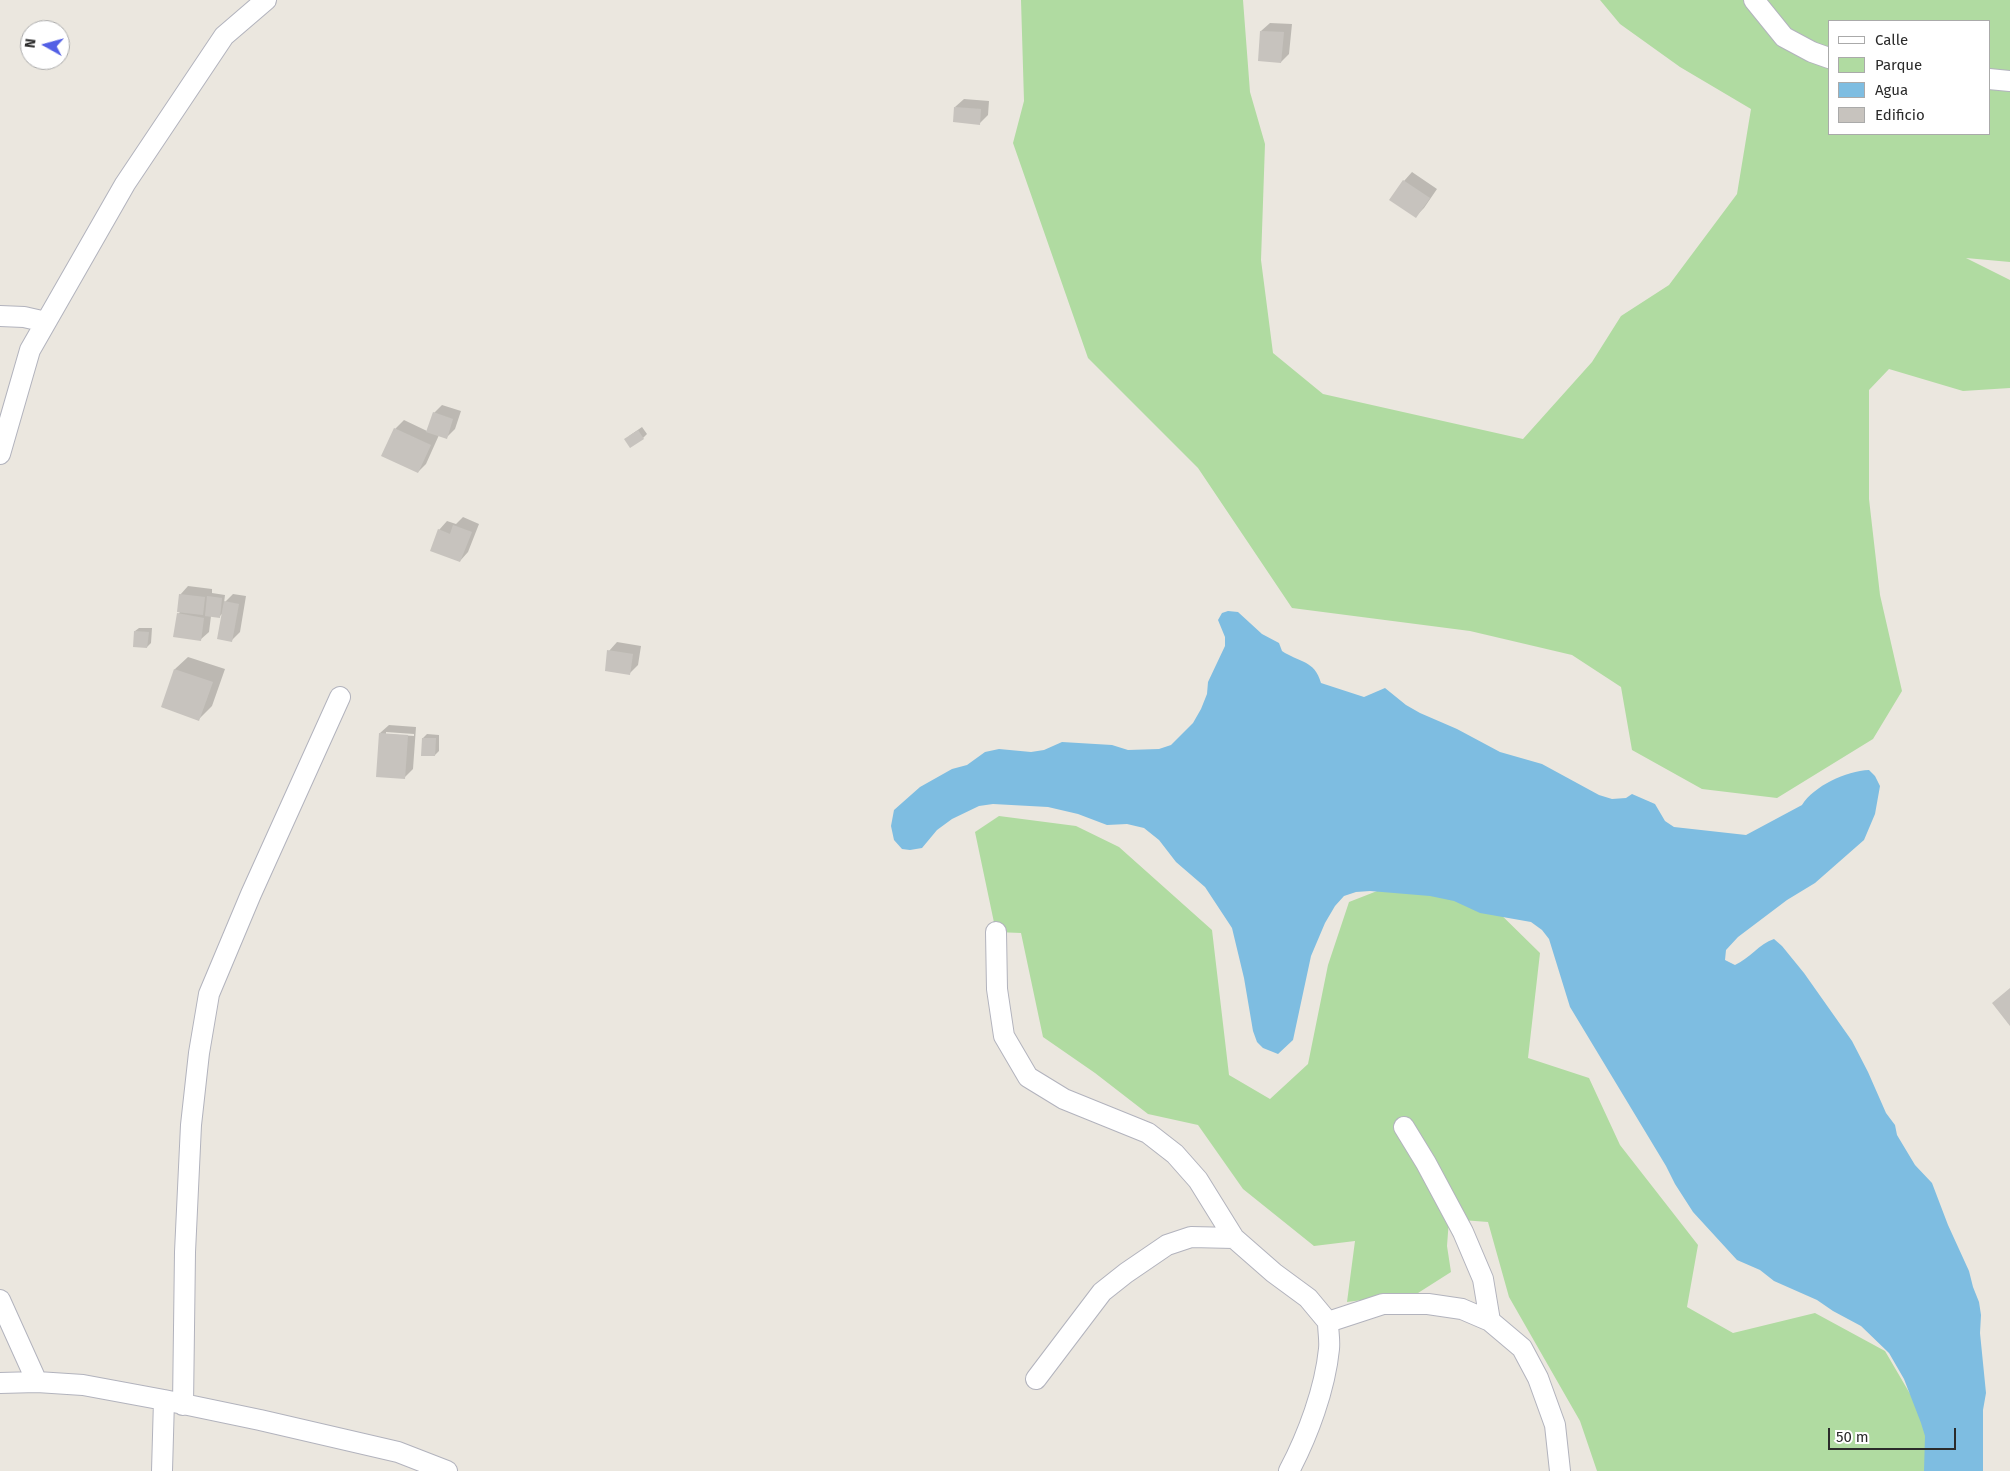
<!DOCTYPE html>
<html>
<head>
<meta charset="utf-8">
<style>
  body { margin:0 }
  #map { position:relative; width:2010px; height:1471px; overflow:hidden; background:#ebe7df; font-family:"Fira Sans",sans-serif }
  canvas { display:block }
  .legend { position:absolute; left:1828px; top:20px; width:162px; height:115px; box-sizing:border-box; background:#fff; border:1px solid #aaa; margin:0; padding:6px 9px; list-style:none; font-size:15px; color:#2b2b2b }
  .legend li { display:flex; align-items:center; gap:10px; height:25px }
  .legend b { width:25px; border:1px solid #aaa }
  .north { position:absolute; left:20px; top:20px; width:50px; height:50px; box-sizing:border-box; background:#fff; border:1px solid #aaa; border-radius:50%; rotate:277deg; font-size:14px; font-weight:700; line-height:20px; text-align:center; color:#2b2b2b }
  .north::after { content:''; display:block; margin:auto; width:18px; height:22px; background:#525fe5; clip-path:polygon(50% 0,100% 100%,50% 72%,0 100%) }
  .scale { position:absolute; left:1828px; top:1428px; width:128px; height:22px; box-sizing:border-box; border:2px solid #2b2b2b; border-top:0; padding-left:6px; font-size:15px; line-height:18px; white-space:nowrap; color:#2b2b2b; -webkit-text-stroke:4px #fff; paint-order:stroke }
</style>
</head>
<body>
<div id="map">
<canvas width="2010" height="1471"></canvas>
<ul class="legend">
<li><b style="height:6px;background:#fff"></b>Calle</li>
<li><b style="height:14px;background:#b0dba1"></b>Parque</li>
<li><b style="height:14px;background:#7ebde1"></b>Agua</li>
<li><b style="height:14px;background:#c7c3be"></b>Edificio</li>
</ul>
<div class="north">N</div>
<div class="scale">50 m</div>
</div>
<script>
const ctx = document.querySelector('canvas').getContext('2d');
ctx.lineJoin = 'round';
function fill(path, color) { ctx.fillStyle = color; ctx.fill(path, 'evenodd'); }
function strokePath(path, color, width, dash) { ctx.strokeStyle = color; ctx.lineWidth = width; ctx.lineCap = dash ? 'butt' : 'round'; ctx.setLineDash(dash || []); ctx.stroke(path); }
fill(new Path2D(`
  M1021,0H1243L1250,92L1265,144L1261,260L1273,353L1323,394L1523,439L1592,362L1621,316L1669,285L1737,194L1751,109L1680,67L1620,24L1600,0H2010V262L1966,258L2010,280V388L1963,391L1889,369L1869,390V499L1880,595L1902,691L1873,739L1777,798L1702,789L1632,750L1621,687L1572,655L1470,631L1292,608L1198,468L1088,358L1013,143L1024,101ZM1829,21H1989V134H1829Z
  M999,816L1076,826L1119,847L1212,930L1229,1075L1270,1099L1308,1064L1328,965L1349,902L1413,877L1487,901L1540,953L1528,1058L1589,1078L1620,1145L1698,1245L1687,1307L1733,1333L1815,1313L1885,1351L1937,1440L1929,1471H1597L1580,1421L1509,1297L1488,1222L1449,1219L1447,1246L1451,1272L1418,1293L1347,1302L1355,1241L1314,1246L1243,1189L1198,1125L1148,1114L1095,1073L1043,1037L1021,933L996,932L975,832Z`), '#b0dba1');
fill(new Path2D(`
  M1228,611L1238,612L1262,634L1279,643L1282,651C1298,662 1315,660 1321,683L1364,697L1385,688L1406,705L1420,713L1457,729L1500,752L1542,764L1599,795L1612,799L1626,798L1632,794L1655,804L1665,821L1674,827L1746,835L1802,805C1814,786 1846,771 1869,770L1875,776L1880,786L1875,814L1864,840L1815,883L1787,900L1738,937L1726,950L1725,960L1735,965C1749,959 1759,944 1774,939L1782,946L1804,973L1852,1041L1868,1072L1886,1113L1895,1125L1897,1135L1915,1165L1932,1183L1948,1225L1969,1271L1973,1287L1979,1302L1981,1315L1980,1333L1986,1393L1983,1410V1471H1924L1925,1436L1921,1423L1904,1379L1889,1353L1861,1326L1833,1311L1817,1300L1774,1281L1760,1270L1737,1260L1693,1212L1675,1184L1666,1166L1570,1007L1549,939L1542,930L1531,922L1480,913L1454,901L1430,896L1370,891L1356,892L1344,896L1335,906L1325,923L1311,956L1293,1040L1278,1054L1263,1048L1257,1042L1253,1031L1244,978L1232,928L1205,887L1176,862L1159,840L1144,828L1127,824L1107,825L1078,814L1048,807L993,804L979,806L952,819L937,830L922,848L910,850L902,849L894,840L891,826L894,810L920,787L952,769L967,765L985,752L999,749L1031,752L1044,750L1062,742L1112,745L1128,750L1159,749L1171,745L1193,723L1201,709L1207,694L1208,682L1225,646V637L1218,620L1222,613Z`), '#7ebde1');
fill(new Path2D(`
  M1270,23L1292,24L1289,54L1281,62L1261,31Z
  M964,99L989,101L988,115L980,123L955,107Z
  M1412,172L1437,189L1424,208L1416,216L1404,181Z
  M442,405L461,411L455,429L447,437L439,435L426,464L418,472L383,455L395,429L404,420L427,431L434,413Z
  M642,427L647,434L643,438L629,436Z
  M463,517L479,524L468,552L460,561L439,530L447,521L456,524Z
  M188,586L212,589V593L225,595L224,603L233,594L246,596L240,632L232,640L223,613L219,617L211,616L209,632L200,640L178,614L181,611L180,595Z
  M139,628H152L151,643L147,647L135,631Z
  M617,642L641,646L638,665L630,673L609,651Z
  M188,657L225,669L212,706L199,719L162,707L175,669Z
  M389,725L416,727L413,769L405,777L380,733ZM386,732L414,734V736L386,734Z
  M427,734L439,735V751L435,755L423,738Z`), '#0003');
fill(new Path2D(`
  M1260,31L1284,32L1281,63L1258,61Z
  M954,107L981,109L980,125L953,122Z
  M1403,180L1430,198L1416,218L1389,200Z
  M433,412L453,419L447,439L426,432Z
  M394,428L431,445L418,473L381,456Z
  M638,430L644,439L630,448L624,439Z
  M453,525L472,532L460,562L430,551L438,529L450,534Z
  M179,594L205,597L203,615L177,612Z
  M207,596L222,598L220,618L205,616Z
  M224,601L239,604L232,642L217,639Z
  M177,613L204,618L201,641L173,637Z
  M134,631L149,632L147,648L133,647Z
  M607,650L633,654L630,675L605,671Z
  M174,669L213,682L199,721L161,707Z
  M379,733L408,735L405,779L376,777Z
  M422,738H436L435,756H421Z
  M2010,988V1026L1992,1003Z`), '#c7c3be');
const minor = new Path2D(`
  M1754,0L1784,37L1812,52L1829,58
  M1989,79L2010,81
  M0,316L24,317L46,322
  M0,454L30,350L125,184L224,36L266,0
  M996,932L997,989L1004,1036L1028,1077L1064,1099L1148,1133L1175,1154L1198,1180L1234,1238L1274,1273L1308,1298L1328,1322L1383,1304H1428L1462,1309L1490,1321L1522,1348L1538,1378L1555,1425L1560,1471
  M1404,1127L1426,1163L1463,1232L1483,1279L1490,1321
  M0,1300L37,1382
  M1036,1379L1102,1292L1126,1273L1167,1245L1191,1237L1234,1238
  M0,1383L37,1382L83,1385L164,1400L260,1420L398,1452L447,1471
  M183,1405L185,1252L191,1125L199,1053L209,994L251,894L340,697
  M162,1471L164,1400
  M1289,1471C1308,1435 1325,1389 1329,1349C1330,1340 1328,1331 1328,1322`);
strokePath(minor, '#b2b3bd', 22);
strokePath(minor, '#fff', 20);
</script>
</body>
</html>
